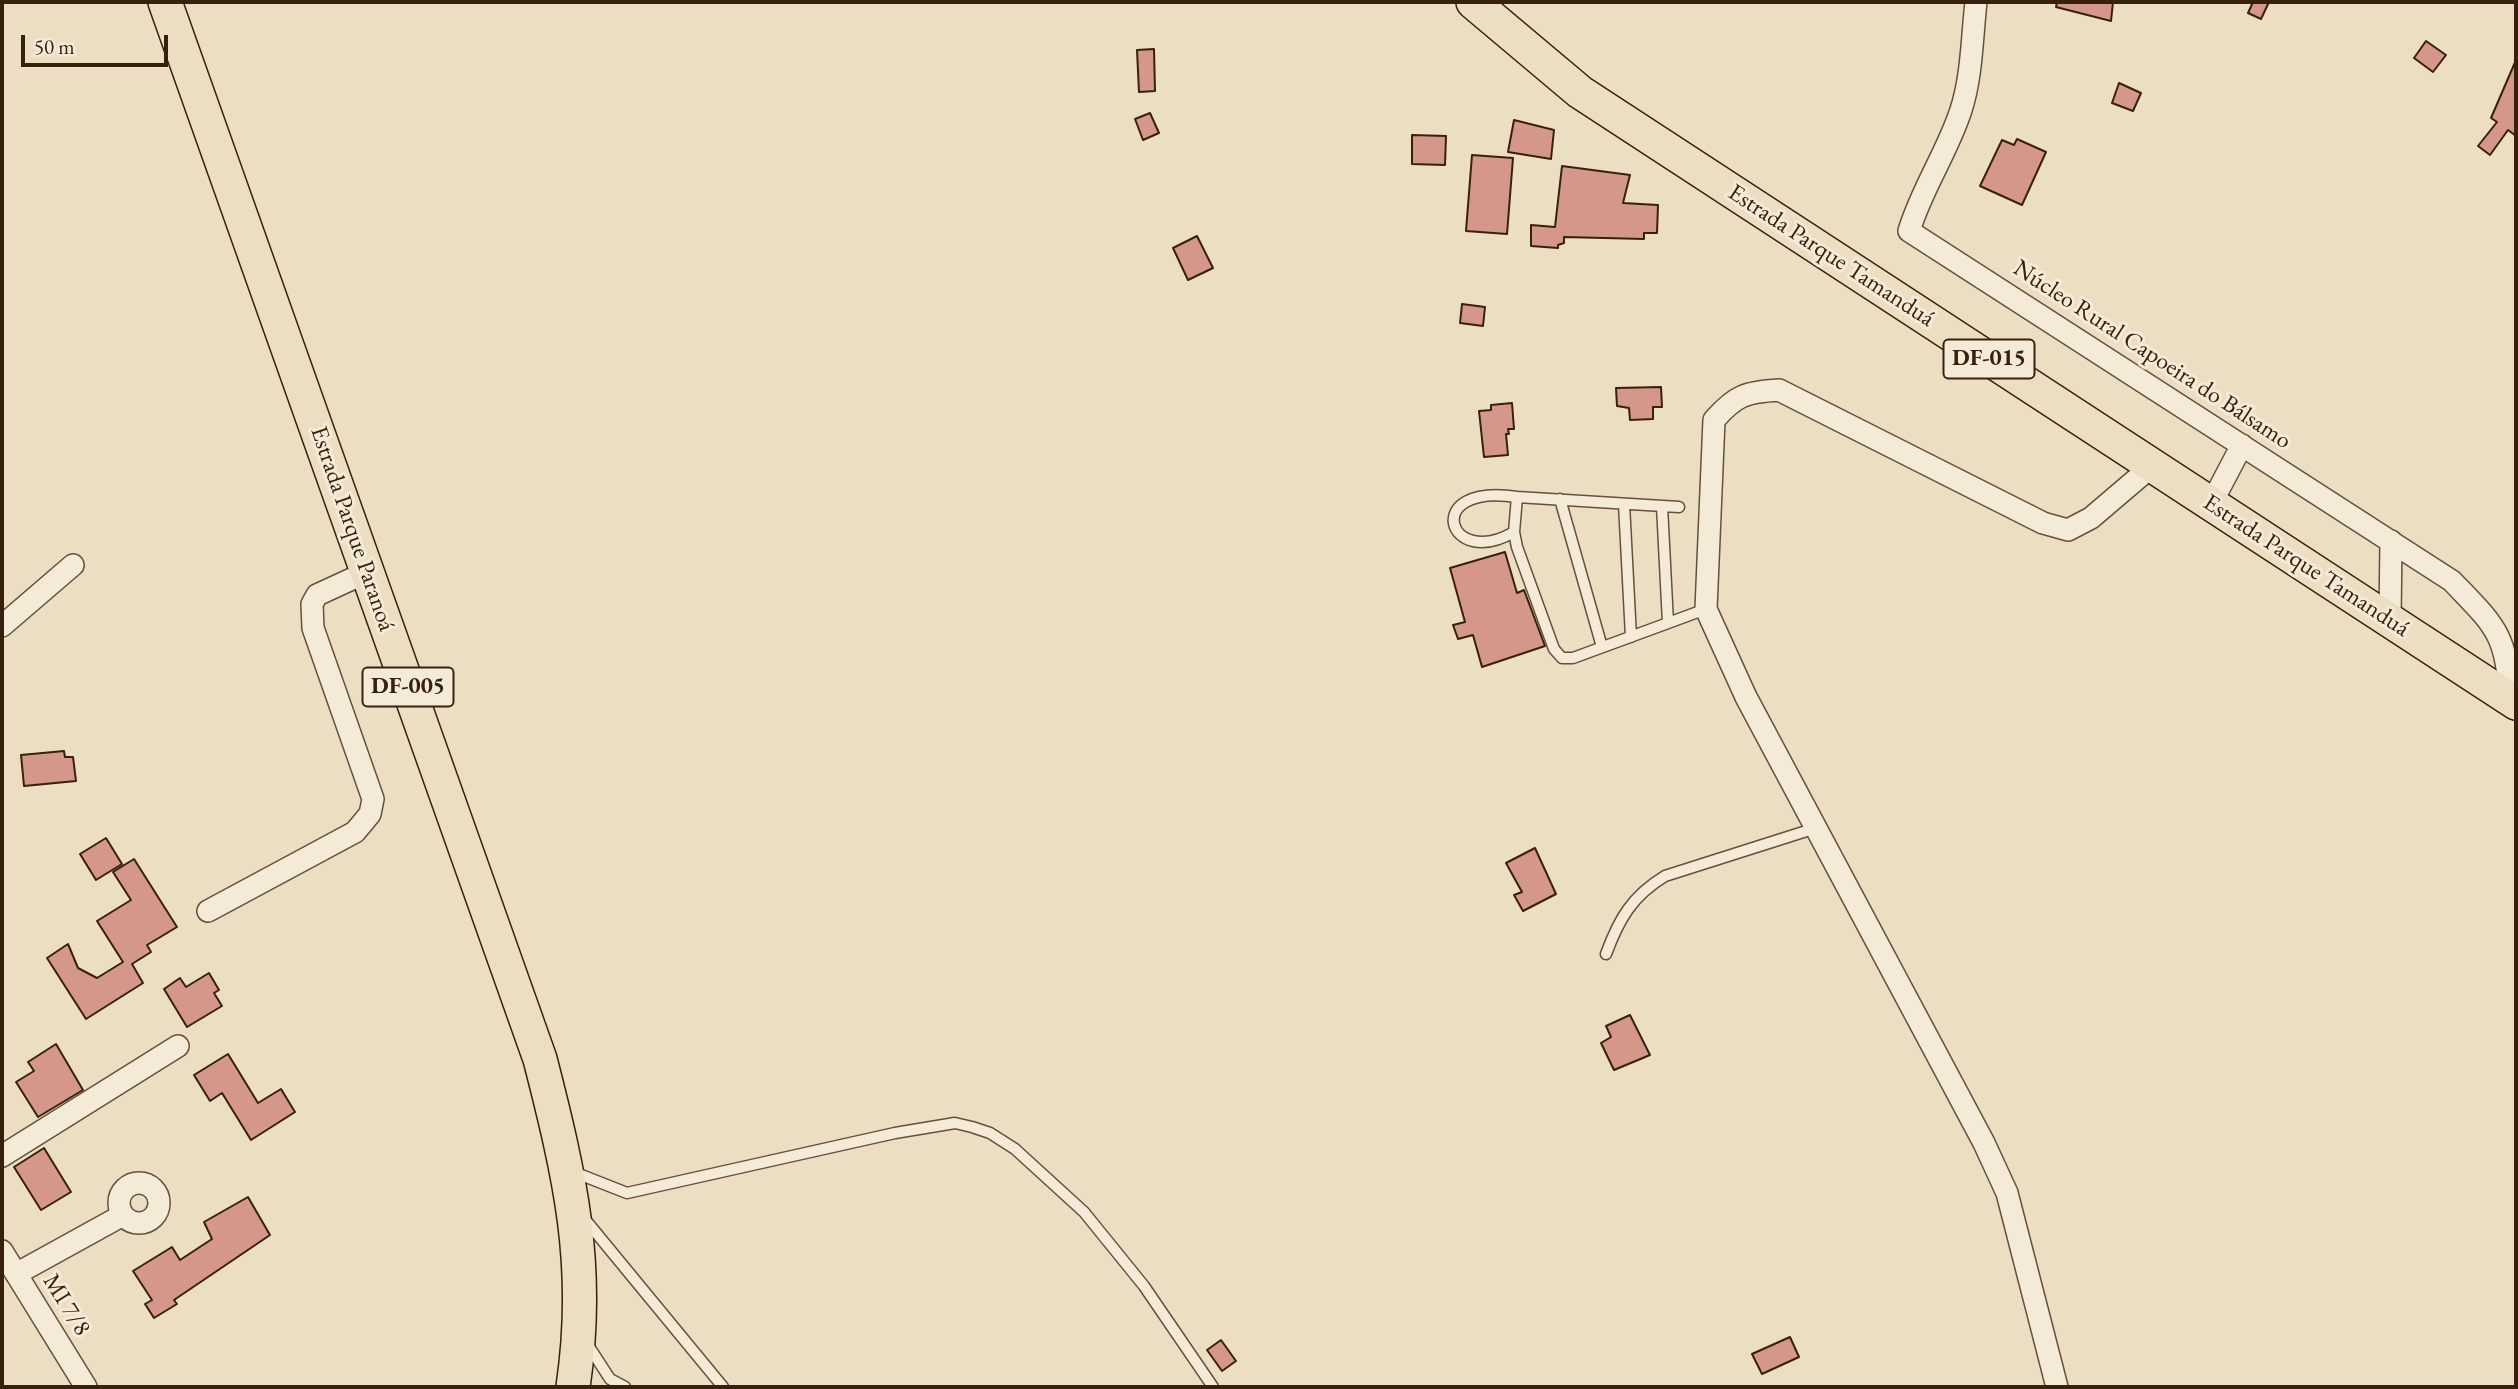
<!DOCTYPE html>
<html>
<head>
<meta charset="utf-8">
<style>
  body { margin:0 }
  #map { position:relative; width:2518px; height:1389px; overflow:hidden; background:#ecdec3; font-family:"EB Garamond",serif }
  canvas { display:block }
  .frame { position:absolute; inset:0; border:4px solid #38200e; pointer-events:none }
  .scale { position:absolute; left:21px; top:35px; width:147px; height:32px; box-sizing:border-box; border:4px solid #38200e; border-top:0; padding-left:9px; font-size:21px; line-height:24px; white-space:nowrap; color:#38200e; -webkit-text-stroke:5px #f3ead8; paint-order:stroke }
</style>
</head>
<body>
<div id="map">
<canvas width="2518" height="1389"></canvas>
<div class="frame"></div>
<div class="scale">50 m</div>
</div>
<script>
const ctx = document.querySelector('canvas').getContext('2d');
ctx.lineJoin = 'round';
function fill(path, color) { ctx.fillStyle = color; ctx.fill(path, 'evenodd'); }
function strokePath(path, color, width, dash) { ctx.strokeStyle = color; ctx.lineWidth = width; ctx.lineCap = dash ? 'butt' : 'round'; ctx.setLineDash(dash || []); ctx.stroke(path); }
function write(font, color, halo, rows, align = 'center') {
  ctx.font = font + ' "EB Garamond",serif'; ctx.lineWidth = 6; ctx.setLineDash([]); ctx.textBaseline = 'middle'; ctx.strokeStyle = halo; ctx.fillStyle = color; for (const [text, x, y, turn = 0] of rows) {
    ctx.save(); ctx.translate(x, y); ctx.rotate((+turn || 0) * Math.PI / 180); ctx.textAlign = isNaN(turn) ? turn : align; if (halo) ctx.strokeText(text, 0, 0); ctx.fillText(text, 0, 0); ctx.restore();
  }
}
const building = new Path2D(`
  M2057,2H2113L2111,21L2056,7Z
  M2253,2H2269L2261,19L2248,13Z
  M2426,41L2446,55L2433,72L2414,58Z
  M1154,49L1155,91L1139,92L1137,50Z
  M2516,60V136L2508,130L2490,155L2478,146L2497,122L2491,118Z
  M2119,83L2141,93L2133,111L2112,103Z
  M1150,113L1159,133L1143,140L1135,119Z
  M1514,120L1554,130L1551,159L1508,152Z
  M1412,135L1446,136L1445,165L1412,164Z
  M2017,139L2046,152L2022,205L1980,186L2002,140L2014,145Z
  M1472,155L1513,158L1507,234L1466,231Z
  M1562,166L1630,175L1623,203L1658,205L1657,233H1644V239L1564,237V243L1558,245V248L1531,246V225L1555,227Z
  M1197,236L1213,268L1188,280L1173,248Z
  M1462,304L1485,307L1483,326L1460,323Z
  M1661,387L1662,407H1653V419L1630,420L1629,408L1617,406L1616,388Z
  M1512,403L1514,429H1508L1509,434H1506L1508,455L1484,457L1479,411L1491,410V405Z
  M1505,552L1517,593L1524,590L1545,646L1482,667L1473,635L1458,639L1453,625L1465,622L1450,568Z
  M64,751L65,757H73L76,781L24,786L21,755Z
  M106,838L122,864L96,880L80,854Z
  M1535,848L1556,894L1523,911L1514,895L1522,892L1506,863Z
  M134,859L177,927L147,945L151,952L132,964L143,983L86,1019L47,958L68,944L78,968L97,978L123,962L97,921L131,900L113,872Z
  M209,973L219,990L214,993L222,1006L187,1027L164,989L180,978L186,987Z
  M1630,1015L1650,1055L1614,1070L1601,1043L1611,1037L1606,1026Z
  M56,1044L83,1090L38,1117L16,1082L34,1071L28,1062Z
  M228,1054L258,1103L281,1089L295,1112L251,1140L222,1093L210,1101L194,1075Z
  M44,1148L71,1192L41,1210L14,1167Z
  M248,1197L270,1235L174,1300L177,1304L154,1318L145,1304L152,1300L133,1271L172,1247L180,1260L212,1239L204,1222Z
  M1790,1337L1799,1357L1762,1374L1752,1354Z
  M1221,1340L1236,1361L1222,1371L1207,1350Z`);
fill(building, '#d49789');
strokePath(building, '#38200e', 2);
const service = new Path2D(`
  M1560,499L1602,647
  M1624,504L1631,637
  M1662,506L1668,623
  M1679,507L1517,497L1514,532L1517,547L1554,649L1562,658H1573L1706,609
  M1514,532C1447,571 1420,482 1517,497
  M1606,954C1619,919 1632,896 1665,876L1816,828
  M571,1171L627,1193L895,1133L955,1123L972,1127L990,1133L1015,1149L1084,1212L1144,1286L1213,1387
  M583,1217L723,1387
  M586,1342L610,1379L625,1387`);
const minor = new Path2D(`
  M1976,2C1972,37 1972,76 1961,110C1947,153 1922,188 1909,231L2452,581C2495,626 2507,634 2510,699
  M2211,504L2242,445
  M2390,620L2391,541
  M2,626L73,565
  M208,911L355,832L370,814L373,799L313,628L312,604L317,595L367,572
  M2,1156L178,1046
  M119 1203a20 20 0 1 1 40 0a20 20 0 1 1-40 0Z
  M2,1251L86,1387
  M16,1274L123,1215
  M2057,1387L2007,1193L1984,1143L1746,697L1706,609L1714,420C1736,395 1746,392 1779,390L2043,523L2068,530L2091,518L2152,466`);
const primary = new Path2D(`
  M165,2L540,1059C570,1176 591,1266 573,1387
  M1473,2L1580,92L2516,703`);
strokePath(service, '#65503b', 13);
strokePath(minor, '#65503b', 24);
strokePath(primary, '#38200e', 36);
strokePath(service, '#f3ead8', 10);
strokePath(minor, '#f3ead8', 21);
strokePath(primary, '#ecdec3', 33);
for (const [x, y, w] of [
  [1989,359,91],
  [408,687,91]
]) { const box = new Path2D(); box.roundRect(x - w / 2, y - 19.5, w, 39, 5); ctx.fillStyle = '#f3ead8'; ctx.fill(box); strokePath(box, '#38200e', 2); }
write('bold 23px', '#38200e', null, [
  ["DF-015",1989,359],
  ["DF-005",408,687]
]);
write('24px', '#38200e', '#f3ead8', [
  ["Estrada Parque Tamanduá",1831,256,33],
  ["Núcleo Rural Capoeira do Bálsamo",2152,355,33],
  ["Estrada Parque Paranoá",352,529,71],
  ["Estrada Parque Tamanduá",2306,566,33],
  ["MI 7/8",66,1305,58]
]);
</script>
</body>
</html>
